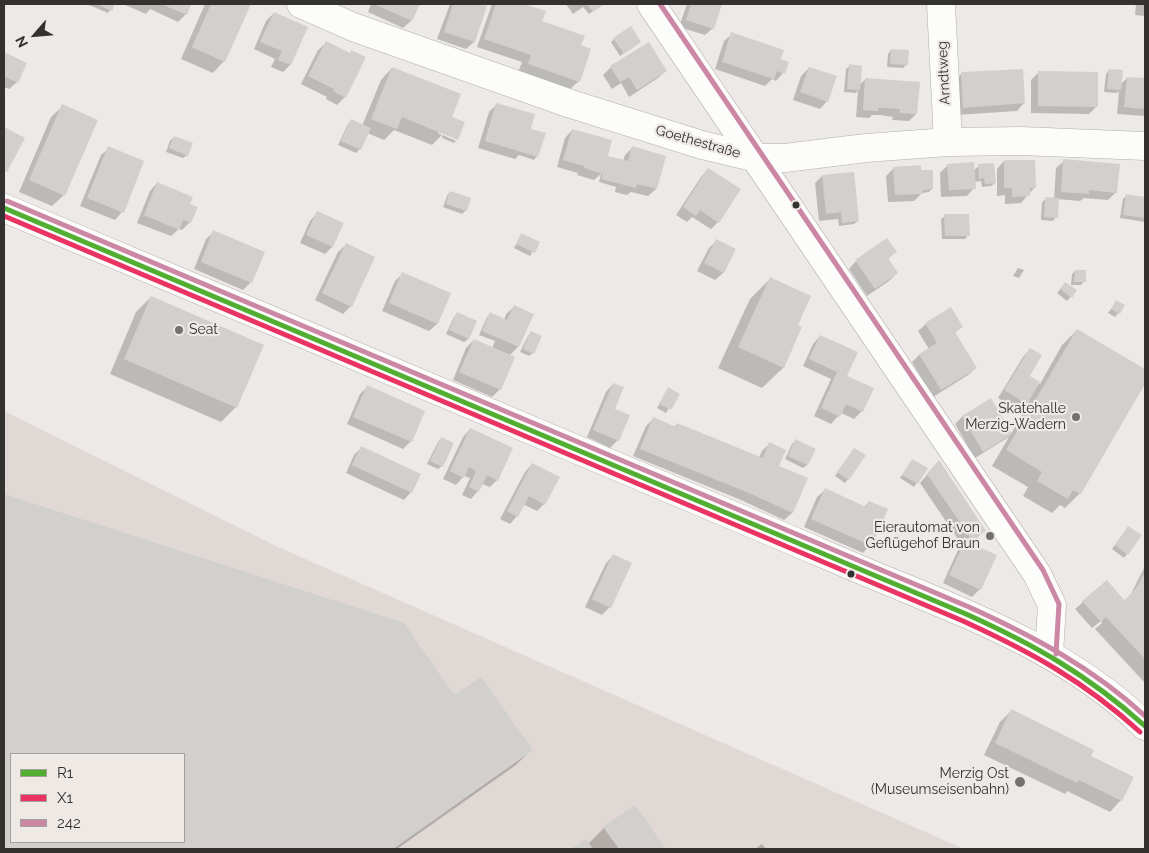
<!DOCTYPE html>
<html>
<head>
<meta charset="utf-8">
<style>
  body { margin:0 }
  #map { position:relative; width:1149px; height:853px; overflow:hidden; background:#ece9e7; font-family:Raleway,sans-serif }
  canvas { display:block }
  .frame { position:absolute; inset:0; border:5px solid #343231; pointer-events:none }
  .legend { position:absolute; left:10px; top:753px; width:175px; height:90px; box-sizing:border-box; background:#eee9e5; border:1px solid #a4a09d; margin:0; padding:6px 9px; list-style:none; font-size:15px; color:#343231 }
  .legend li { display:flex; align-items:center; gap:10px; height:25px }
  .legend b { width:25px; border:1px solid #a4a09d }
  .north { position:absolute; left:10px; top:10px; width:50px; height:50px; -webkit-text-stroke:4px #eee9e5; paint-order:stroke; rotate:243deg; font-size:14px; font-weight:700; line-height:20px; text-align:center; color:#343231 }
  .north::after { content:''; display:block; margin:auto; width:18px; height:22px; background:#343231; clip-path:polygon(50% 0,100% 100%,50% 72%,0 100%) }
</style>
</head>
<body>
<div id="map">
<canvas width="1149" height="853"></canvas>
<div class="frame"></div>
<ul class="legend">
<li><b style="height:6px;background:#51ae31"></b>R1</li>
<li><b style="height:6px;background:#e83363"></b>X1</li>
<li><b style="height:6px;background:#cb87a4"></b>242</li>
</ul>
<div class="north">N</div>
</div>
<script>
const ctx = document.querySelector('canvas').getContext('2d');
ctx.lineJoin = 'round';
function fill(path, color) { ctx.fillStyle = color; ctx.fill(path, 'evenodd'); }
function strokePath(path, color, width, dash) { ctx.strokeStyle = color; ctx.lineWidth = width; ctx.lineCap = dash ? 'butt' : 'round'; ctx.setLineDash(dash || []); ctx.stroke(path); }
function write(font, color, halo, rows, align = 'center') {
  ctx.font = font + ' Raleway,sans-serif'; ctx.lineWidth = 4.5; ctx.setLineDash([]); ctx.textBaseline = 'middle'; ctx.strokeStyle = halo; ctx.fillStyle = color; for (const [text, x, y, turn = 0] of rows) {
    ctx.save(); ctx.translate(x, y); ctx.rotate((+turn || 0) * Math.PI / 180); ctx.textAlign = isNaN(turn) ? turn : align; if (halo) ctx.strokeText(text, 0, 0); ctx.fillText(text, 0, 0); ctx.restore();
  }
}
fill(new Path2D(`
  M4,411L276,546L964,849H4ZM11,754H184V842H11Z`), '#e0d8d4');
fill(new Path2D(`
  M89,4H114L108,13L89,5Z
  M123,4H190L186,14L178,22L150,9L146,14Z
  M205,4H250L224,61L213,73L181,59Z
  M371,4H418L411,21L403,28L368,12Z
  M450,4H476L485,7L474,42L466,49L437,39Z
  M492,4H520L544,12L541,22L580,46L579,81L567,92L517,75L522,62L477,47Z
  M566,4H604L589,14L583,7L573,14Z
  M687,4H720L713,28L705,35L679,27Z
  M1136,4H1145V16L1135,15Z
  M274,13L290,65L283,72L271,67L275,59L254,49L266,21Z
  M732,34L779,59L783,73L776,81L772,79L765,86L715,69L724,41Z
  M614,39L640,42L620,56L611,42Z
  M326,43L349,54L352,51L345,97L337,105L326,99L327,97L301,84L318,50Z
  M891,50L907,64L903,68L887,67L888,54Z
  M4,53L26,64L17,82L9,89L4,87Z
  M850,66L859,85L866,79L916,114L909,121L892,120L893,117L880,115H872L869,118L856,117L858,90L856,93L844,92L846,69Z
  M611,67L666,71L658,78L629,97L621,83L612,89L603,75Z
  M392,68L439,131L438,133L442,135L432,145L394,130L384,140L367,133L360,149L356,153L338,145L348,124L351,121L362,126L381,80Z
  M809,68L827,101L820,109L793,100L801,76Z
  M1109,70L1120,85L1127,78L1145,79V116L1117,114L1119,91L1116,93L1104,92L1106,74Z
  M1039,72L1097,106L1089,114L1031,113V80Z
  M961,74L1024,103L1017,111L956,115L954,81Z
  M497,104L529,130L537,156L534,160L519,155L515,159L478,148L489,112Z
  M63,106L64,195L52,206L19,192L51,117Z
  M4,129L23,139L4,174Z
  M572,130L605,160L623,161L625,155L632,148L664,157L656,189L648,196L631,192L627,195L615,192L616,187L599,182L601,174L594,180L577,175L578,173L557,167L565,138Z
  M443,135L456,141L454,143L442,138Z
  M174,137L187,155L183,158L166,152L170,141Z
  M109,148L122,212L115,220L80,206L101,155Z
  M1004,161L1035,187L1021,203L1005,204V195L997,196V169Z
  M1064,161L1116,192L1108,200L1084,198L1080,201L1057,199L1056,217L1053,221L1041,220L1042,202L1046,199H1054L1056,168Z
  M948,165L973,171L979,166L995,183L991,186L982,187L981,181L974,182V188L967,196L941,197L940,173Z
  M894,168L920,172L932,189L929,192L922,193L914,201L888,202L886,176Z
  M708,169L718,222L711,229L692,217L687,222L676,215L701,177Z
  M822,176L858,221L854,224L839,226L838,219L819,221L815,183Z
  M157,183L188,204L190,222L182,230L179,229L171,236L137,223L150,191Z
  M450,192L466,210L462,214L443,207L447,196Z
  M1126,196L1145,198V222L1120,218L1123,199Z
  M317,213L342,224L332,247L325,254L300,243L310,221Z
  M945,216L968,235L965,239H942L941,219Z
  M214,232L251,282L243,290L194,269L206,239Z
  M522,235L538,243L530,256L514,248Z
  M716,241L734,250L723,273L715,280L697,271L709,248Z
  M346,245L351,306L343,314L315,300L338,252Z
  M895,252L887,260L897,273L889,281L867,296L849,269L856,261Z
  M1018,268L1024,270L1019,278L1013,276Z
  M1075,271L1084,281L1081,285H1071L1072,274Z
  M402,274L449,294L437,324L429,331L382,311L395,281Z
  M770,279L796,325L801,328L783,368L762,388L718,368L750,299Z
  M1062,287L1075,291L1067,301L1057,293Z
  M151,297L236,407L221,422L110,374L136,312Z
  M1116,302L1124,306L1115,317L1108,313Z
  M514,307L518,347L509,356L500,389L492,397L453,380L466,348L474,340L492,348L495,341L479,335L487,317L490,314L504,320L506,314Z
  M457,314L476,322L468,339L464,342L446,334L454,317Z
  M926,324L961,327L955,333L976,368L968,375L933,397L912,362L919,355L929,349L918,331Z
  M1077,330L1145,370V382L1080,493L1065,508L1060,505L1052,513L1023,496L1028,487L992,466L1009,437L975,458L955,424L962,417L990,400L1011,434L1030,400L1019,411L998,398L1023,357L1030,349L1028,376L1040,384L1062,345Z
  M531,332L533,353L529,356L520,352L528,336Z
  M820,336L845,376L862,411L854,419L841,413L831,424L814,416L831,379L803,366L813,344Z
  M613,384L614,410L618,440L610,448L587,437L606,392Z
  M367,387L411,441L403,449L347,424L360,394Z
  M668,389L678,394L666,413L657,408Z
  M653,419L674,427L677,424L759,458L762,451L770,443L777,466L806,479L792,513L784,520L741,500L633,456L646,426Z
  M470,429L497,480L490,487L482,484L478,491L471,499L462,495L470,478L464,476L456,485L443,479L463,437Z
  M441,439L442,466L438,469L427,464L438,442Z
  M796,440L814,449L807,465L803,468L785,459L792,444Z
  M361,448L411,492L404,500L346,473L354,455Z
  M851,453L848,479L845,483L835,476Z
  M912,460L926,469L914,487L900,478Z
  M532,464L544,504L537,511L523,504L517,516L510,524L500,519L525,472Z
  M932,469L985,531L969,544L980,589L972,597L943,583L958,550L962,545L920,483Z
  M825,490L864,507L869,502L870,545L863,553L804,527L817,497Z
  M4,496L403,624L454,696L531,750L516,765L397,849H4ZM11,754H184V842H11Z
  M1125,531L1127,554L1124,558L1112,549Z
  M613,556L610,607L602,615L585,607L606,563Z
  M1145,566V683L1095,629L1102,623L1101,621L1092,628L1075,609L1083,602L1124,601L1131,594Z
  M1011,711L1089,756L1121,800L1110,812L1067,791L1065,794L984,755L1000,722Z
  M635,807L665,849H573L585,841L588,844L604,828Z
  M762,844L766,849H755Z`), '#0003');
fill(new Path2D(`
  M97,4H115L112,11Z
  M161,4H191L187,15Z
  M211,4H251L225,62L192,47Z
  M374,4H420L412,21Z
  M453,4H480L487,6L475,42L444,32Z
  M496,4H524L546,11L542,21L585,36L581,45L591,49L580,82L528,64L531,55L484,39Z
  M587,4H604L593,12Z
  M691,4H722L714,29L686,20Z
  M274,12L308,27L291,65L278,60L282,51L260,42Z
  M631,26L641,42L624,54L613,38Z
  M731,32L784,50L781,59L789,62L785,74L777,71L774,79L722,62Z
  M326,41L350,53L351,50L366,57L346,98L333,91L334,89L308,76Z
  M649,42L667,71L637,90L629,77L620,82L610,66Z
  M891,49L909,50L908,65L890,64Z
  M4,52L27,63L18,83L4,76Z
  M849,64L862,66L860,90L847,89Z
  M392,67L461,94L452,117L465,122L458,140L402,117L397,129L371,119Z
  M809,67L837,76L828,102L800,92Z
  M1023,69L1025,103L963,108L961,72Z
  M1109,69L1123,70L1121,90L1107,89Z
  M1038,71L1098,72V107L1038,106Z
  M1127,77L1145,78V109L1124,107Z
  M865,78L920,82L917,114L899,113L900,109L888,108H878V111L863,110Z
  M496,103L535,114L531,129L546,133L538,157L485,141Z
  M62,104L98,120L65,196L29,180Z
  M351,119L371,128L361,150L341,141Z
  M4,127L25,138L7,172L4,171Z
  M572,129L612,140L608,156L628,161L632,146L666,156L657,189L637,184L636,188L601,179L603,174L584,168V166L563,160Z
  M174,136L193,143L188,156L169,148Z
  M108,146L144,161L124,213L87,198Z
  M1063,159L1120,164L1117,193L1089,190V194L1061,192Z
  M1004,160H1035L1036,188H1030V196L1012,197V188H1004Z
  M974,162L976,189L949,190L947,164Z
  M994,163L996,183L985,184L984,178L979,179L978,164Z
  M921,165V170H933V189L923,190V194L895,195L893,167Z
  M708,168L741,189L719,223L700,210L696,216L683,207Z
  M854,172L859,221L842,223L841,212L826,214L822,175Z
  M157,182L193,197L190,204L198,207L191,223L183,220L179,230L144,215Z
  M450,191L471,198L467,211L446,204Z
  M1126,194L1145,197V218L1123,215Z
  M1045,197L1059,198L1058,218L1044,217Z
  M317,211L344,223L333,247L306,235Z
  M944,214H969L970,236H945Z
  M213,230L265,252L252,283L201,262Z
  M521,233L540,242L535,253L516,244Z
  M887,238L897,252L888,258L898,273L875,289L855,260Z
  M716,239L736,249L724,273L704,263Z
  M346,243L375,257L352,307L322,293Z
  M1075,270H1086V282H1074Z
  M402,272L451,293L438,324L389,303Z
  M770,277L811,296L798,325L802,327L784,368L738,347Z
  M1065,282L1077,290L1072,298L1060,289Z
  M151,296L264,345L237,408L124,359Z
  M1116,300L1125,305L1120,314L1111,309Z
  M514,305L534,314L519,347L482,331L490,312L507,320Z
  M951,307L963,327L955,332L977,368L941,390L919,354L937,343L925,323Z
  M457,312L477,321L469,339L449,330Z
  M1077,329L1145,369V384L1081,494L1073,490L1068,499L1037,481L1042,472L1006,450Z
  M531,331L542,336L534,354L523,349Z
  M820,335L858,352L847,376L874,388L863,412L846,404L840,417L821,408L837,372L809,359Z
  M474,339L515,357L501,390L459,372Z
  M1030,348L1042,355L1030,376L1040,382L1027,404L1004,390Z
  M613,383L624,387L615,409L630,415L619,441L593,430Z
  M367,385L425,411L412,442L353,417Z
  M668,387L680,394L671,410L659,404Z
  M991,398L1012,434L983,452L962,416Z
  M653,417L676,427L677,423L763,458L769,442L786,450L779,466L808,478L793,513L749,493L640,449Z
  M470,428L513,448L498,481L487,475L479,492L469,487L476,471L469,467L464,478L450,471Z
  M441,437L454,443L443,467L430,461Z
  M795,439L816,449L808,465L788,456Z
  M361,446L421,474L412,493L352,465Z
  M854,448L866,455L849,480L837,472Z
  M912,459L928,468L918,484L902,475Z
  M939,460L986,531L972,540L927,474Z
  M532,463L560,477L545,505L529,496L518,517L507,511Z
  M825,488L866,507L869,501L888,509L872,546L811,519Z
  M4,494L404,623L454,695L481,677L533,750L393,849H4ZM11,754H184V842H11Z
  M1128,526L1142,535L1128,555L1115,545Z
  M965,541L997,555L981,590L949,575Z
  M613,554L632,563L611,608L592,599Z
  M1145,572V659L1106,617L1101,622L1082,601L1107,580L1125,601L1138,585Z
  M1011,709L1094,750L1091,756L1134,777L1122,801L1079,780L1077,783L995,743Z
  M635,805L666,849H619L603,827Z
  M586,839L593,849H571Z`), '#d2d0ce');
const minor = new Path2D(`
  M301,4L353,27L571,104L702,145L756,158H785L866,148L948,142L1021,141L1145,146
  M651,4L1037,574L1052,605L1049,654
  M941,4L948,142`);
const major = new Path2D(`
  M4,208C260,316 517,422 772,532C815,550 857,569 900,586C987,622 1078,659 1145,726`);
strokePath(minor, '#b0aead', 29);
strokePath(major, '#b0aead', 29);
strokePath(minor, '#fcfcfb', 28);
strokePath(major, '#fcfcfb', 28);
strokePath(new Path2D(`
  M4,208L966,614C1035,645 1088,675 1145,726`), '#51ae31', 5);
strokePath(new Path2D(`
  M4,216L963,621C1031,652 1084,681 1140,732`), '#e83363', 5);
strokePath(new Path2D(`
  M660,4L1043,570L1059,604L1056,654
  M7,201L969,607C1033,636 1093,668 1145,716`), '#cb87a4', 5);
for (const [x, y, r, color] of [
  [796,205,4.5,"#343231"],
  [179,330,5,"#747271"],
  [1076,417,5,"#747271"],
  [990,536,5,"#747271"],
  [851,574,4.5,"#343231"],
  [1020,782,6,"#747271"]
]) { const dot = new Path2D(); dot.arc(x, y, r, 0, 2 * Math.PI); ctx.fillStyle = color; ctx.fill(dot); strokePath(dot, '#eee9e5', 2); }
write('14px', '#343231', '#eee9e5', [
  ["Arndtweg",944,73,-93],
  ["Goethestraße",698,142,16]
]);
write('14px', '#343231', '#eee9e5', [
  ["Seat",189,330,"left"],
  ["Skatehalle",1066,409],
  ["Merzig-Wadern",1066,425],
  ["Eierautomat von",980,528],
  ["Geflügehof Braun",980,544],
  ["Merzig Ost",1009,774],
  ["(Museumseisenbahn)",1009,790]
], 'right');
</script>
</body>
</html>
